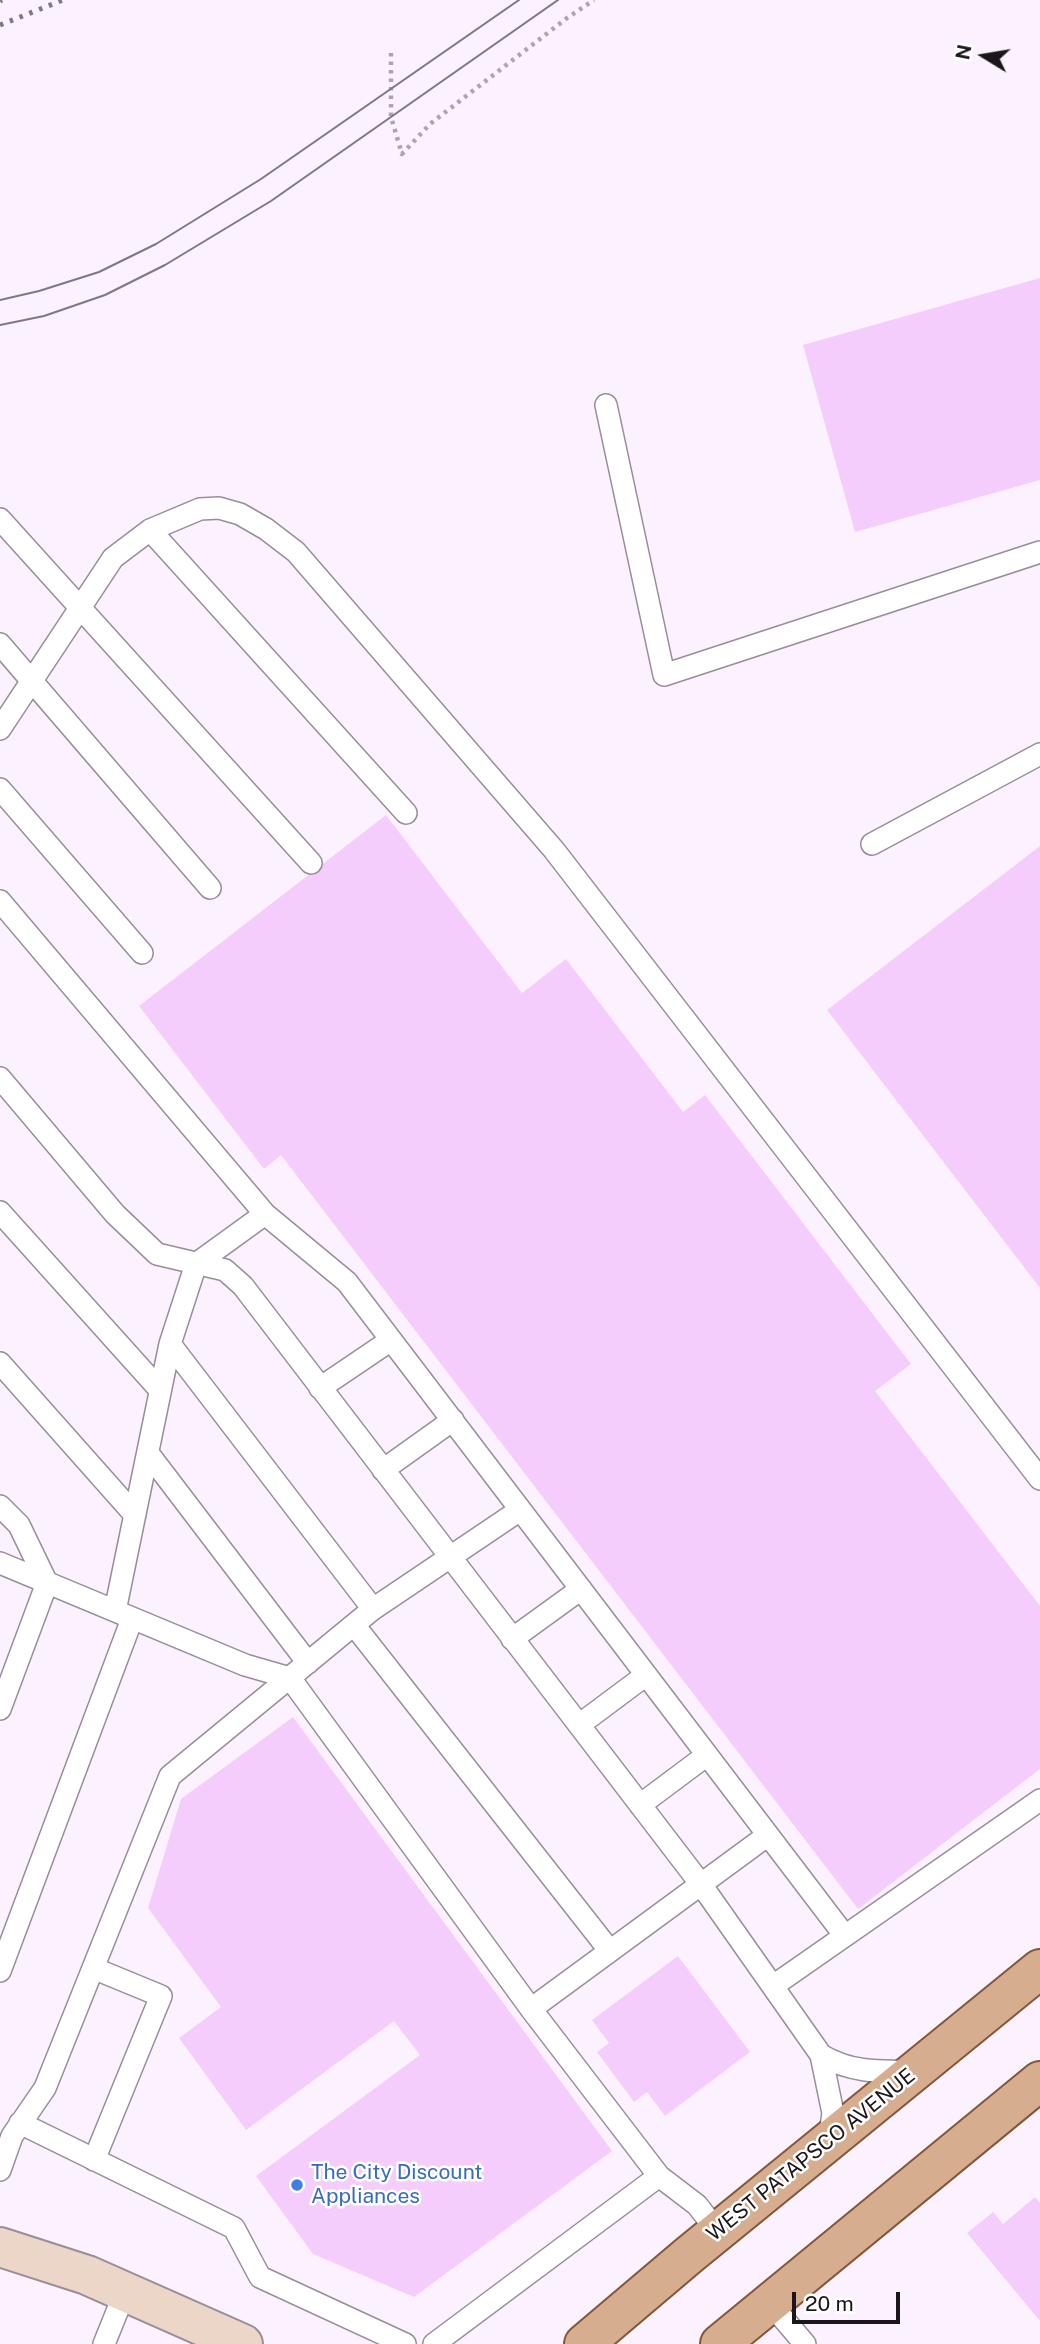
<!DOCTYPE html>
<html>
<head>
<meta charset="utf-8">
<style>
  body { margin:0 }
  #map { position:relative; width:1040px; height:2344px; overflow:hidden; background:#fcf1fe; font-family:"Public Sans",sans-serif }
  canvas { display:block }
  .north { position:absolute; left:949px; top:21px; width:70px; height:70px; -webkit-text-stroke:5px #fff; paint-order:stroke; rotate:281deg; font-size:19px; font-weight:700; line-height:28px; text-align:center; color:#1a161c }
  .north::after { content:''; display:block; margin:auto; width:24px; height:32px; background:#1a161c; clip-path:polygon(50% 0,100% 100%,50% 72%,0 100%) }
  .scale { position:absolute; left:792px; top:2292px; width:108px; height:32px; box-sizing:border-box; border:4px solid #1a161c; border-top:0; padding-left:9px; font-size:21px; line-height:24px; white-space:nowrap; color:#1a161c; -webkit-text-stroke:5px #fff; paint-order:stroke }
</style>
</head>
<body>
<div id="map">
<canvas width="1040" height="2344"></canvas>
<div class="north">N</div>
<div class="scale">20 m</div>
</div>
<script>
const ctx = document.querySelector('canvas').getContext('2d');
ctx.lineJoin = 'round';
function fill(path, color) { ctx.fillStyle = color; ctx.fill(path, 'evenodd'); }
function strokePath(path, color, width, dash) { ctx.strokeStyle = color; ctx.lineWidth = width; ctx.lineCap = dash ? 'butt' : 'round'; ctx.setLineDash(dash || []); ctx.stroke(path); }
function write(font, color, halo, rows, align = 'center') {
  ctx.font = font + ' "Public Sans",sans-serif'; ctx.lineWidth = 5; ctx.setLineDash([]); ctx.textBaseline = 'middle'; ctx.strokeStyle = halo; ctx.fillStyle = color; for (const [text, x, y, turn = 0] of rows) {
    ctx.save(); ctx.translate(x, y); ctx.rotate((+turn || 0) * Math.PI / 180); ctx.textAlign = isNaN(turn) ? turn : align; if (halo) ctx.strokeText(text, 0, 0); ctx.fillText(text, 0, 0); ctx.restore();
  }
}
fill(new Path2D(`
  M1040,278V480L855,532L803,345Z
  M386,815L522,993L566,959L683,1112L705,1095L911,1364L875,1391L1040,1606V1769L858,1909L281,1155L264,1169L139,1006Z
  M1040,846V1288L827,1010Z
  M293,1717L612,2151L414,2297L313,2254L256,2176L420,2055L394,2021L246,2130L179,2038L221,2007L148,1908L181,1799Z
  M678,1956L750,2052L665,2116L647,2092L634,2102L597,2052L609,2043L592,2020Z
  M1035,2197L1040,2203V2321L967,2233L993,2212L1003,2224Z`), '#f5cdfd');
const service = new Path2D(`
  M606,405L664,675L1040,552
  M0,519L311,863
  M150,530L406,813
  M0,644L210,888
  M0,729L113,558L150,530L200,509L219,508L240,514L266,529L296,552L554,850L1040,1479
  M0,789L142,953
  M872,844L1040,754
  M0,901L265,1214L347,1282L845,1936
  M0,1078L115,1214L157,1254L225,1270L243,1286L700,1883L821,2055L833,2113L829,2141
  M0,1212L160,1390
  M170,1344L373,1609
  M0,1363L135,1515
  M320,1388L391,1340
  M148,1453L308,1663
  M383,1470L453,1420
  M0,1506L19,1525L47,1583L0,1709
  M0,1563L245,1665L290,1678L531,2009L659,2176L697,2205L718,2232
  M115,1611L170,1344L196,1264L265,1214
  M354,1625L610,1951
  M512,1639L581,1589
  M579,1725L646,1675
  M640,1805L707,1755
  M93,1968L161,1996L94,2160
  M0,1971L132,1619
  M773,1986L1040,1800
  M531,2009L768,1835
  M821,2055C850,2072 877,2072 910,2071
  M20,2123L234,2228L260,2277L405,2344
  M0,2170L12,2136L45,2088L170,1776L373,1609L520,1510
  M770,2303L805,2344
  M104,2344L125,2292
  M434,2344L659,2176`);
const secondary = new Path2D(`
  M0,2247L87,2275L243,2344`);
const primary = new Path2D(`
  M584,2344L689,2255L1040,1969
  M720,2344L1040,2081`);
strokePath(service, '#998d9c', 24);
strokePath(secondary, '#998d9c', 42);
strokePath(primary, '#835637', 42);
strokePath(new Path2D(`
  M391,53V117L402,154L430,124L567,18L594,0`), '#ada4af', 4.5, [3.5, 5]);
strokePath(service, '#fff', 21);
strokePath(secondary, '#ebd6c7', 38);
strokePath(primary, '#d6ae8f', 38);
strokePath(new Path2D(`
  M0,300L39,291L99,272L156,244L261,179L519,0
  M0,325L44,316L105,295L165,265L271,201L558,0`), '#7f7881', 2);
strokePath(new Path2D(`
  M0,1L2,0
  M0,25L63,0`), '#7f7881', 5, [3.5, 7]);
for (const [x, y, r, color] of [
  [297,2185,7,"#3f7fe0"]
]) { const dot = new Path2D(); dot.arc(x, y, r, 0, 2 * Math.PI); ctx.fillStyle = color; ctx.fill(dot); strokePath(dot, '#fff', 2.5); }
write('21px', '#1a161c', '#fff', [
  ["WEST PATAPSCO AVENUE",811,2155,-39]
]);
write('21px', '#366cbe', '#fff', [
  ["The City Discount",311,2173],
  ["Appliances",311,2197]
], 'left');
</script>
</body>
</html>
